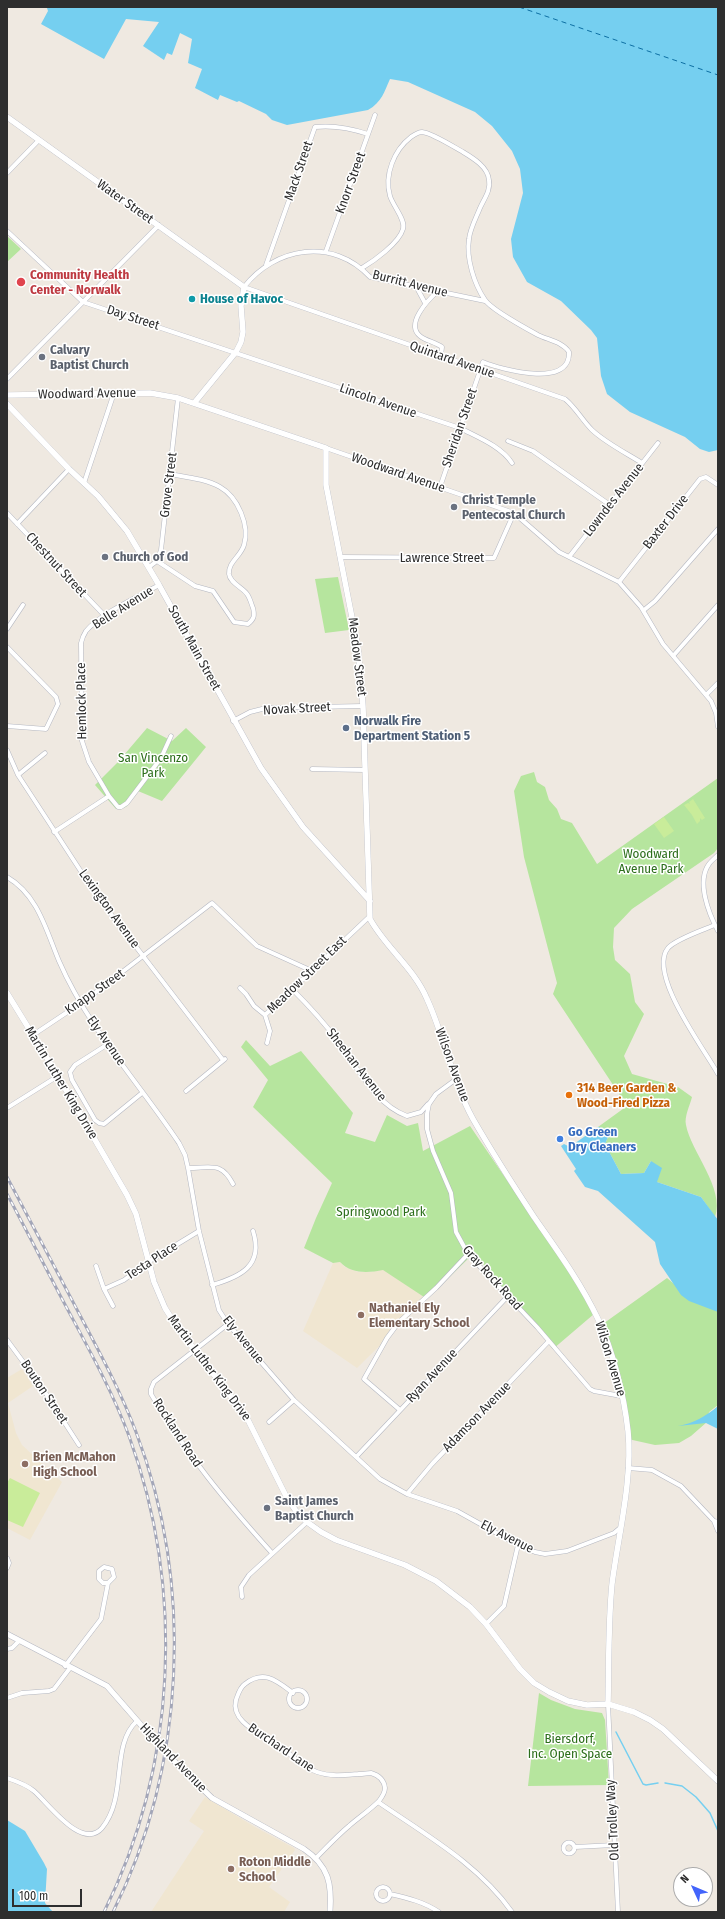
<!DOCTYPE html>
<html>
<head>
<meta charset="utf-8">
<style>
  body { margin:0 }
  #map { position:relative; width:725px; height:1919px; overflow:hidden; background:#efe9e1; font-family:"Fira Sans Condensed",sans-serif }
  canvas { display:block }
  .frame { position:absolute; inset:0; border:8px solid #2e2e2e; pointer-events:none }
  .north { position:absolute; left:673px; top:1867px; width:40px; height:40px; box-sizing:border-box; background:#fff; border:1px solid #ababab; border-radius:50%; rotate:314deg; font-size:11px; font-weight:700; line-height:16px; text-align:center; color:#2e2e2e }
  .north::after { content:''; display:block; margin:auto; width:14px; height:18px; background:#4264fb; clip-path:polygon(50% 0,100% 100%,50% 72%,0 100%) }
  .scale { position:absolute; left:12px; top:1889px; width:70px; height:18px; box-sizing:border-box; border:2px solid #2e2e2e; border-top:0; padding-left:5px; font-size:12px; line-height:14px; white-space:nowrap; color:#2e2e2e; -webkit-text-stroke:3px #fff; paint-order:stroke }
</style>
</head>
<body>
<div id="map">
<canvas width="725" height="1919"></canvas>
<div class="frame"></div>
<div class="north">N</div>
<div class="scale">100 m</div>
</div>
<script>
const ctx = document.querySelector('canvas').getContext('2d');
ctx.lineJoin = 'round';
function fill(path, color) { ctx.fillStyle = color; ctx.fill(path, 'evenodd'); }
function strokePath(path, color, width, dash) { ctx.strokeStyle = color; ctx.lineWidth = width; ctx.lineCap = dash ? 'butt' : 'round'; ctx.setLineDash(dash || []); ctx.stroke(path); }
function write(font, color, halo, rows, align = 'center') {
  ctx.font = font + ' "Fira Sans Condensed",sans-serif'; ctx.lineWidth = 3; ctx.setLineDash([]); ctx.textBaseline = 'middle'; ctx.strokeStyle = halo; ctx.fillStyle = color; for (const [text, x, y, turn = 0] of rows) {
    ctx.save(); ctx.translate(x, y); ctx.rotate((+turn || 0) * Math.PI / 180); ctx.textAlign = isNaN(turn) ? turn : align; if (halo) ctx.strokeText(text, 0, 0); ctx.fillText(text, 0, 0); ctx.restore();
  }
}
fill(new Path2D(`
  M340,1262L345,1267L358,1272H371L383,1269L427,1299L357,1368L303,1331L333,1263Z
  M22,1369L33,1386L8,1403L16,1433L22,1445L62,1482L30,1540L7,1528V1378Z
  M205,1797L255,1827L294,1848L295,1850L269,1887L290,1902L284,1912H151L204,1831L189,1821Z`), '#f0e6d1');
fill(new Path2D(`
  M7,236L21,249L7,262Z
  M338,577L349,630L325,633L315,579Z
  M147,728L172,741L186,728L206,747L162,801L138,791L126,807L116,809L95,785L118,762Z
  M534,772L537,782L545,787L549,800L557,809L561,819L572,823L597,864L718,778V848L714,853L632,909L614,928L613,947L615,960L630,974L635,1002L644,1014L624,1056L632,1074L678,1087L692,1097C690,1105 684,1117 686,1125C691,1152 725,1188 715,1217L701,1197L657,1182L651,1161L644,1173L621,1174L605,1144L611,1130L598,1127L627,1106L553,994L557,983L524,857L514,791L521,776Z
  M246,1040L270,1066L301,1051L353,1113L345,1133L375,1142L387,1115L407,1126L418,1123L423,1151L470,1126L577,1283L594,1314L553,1349L474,1253L427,1299L383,1270C368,1273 351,1274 340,1262L333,1263L304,1248L316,1218L332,1183L253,1107L268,1080L241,1047Z
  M667,1278L679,1288L718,1304V1405L709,1412L707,1422L691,1436L679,1443L655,1445L628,1439L617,1375L600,1326Z
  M539,1693L551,1700L575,1709L602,1713L605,1720L609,1785L528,1786Z`), '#b6e59e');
fill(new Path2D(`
  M693,799L705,818L702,820L700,818V821L697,824L692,815L684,805L688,803L690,804L689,802Z
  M664,817L674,831L664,838L654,824Z
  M10,1478L40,1493L23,1527L7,1520V1483Z`), '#c9ec9a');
fill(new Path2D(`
  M44,7H718V450L709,452L700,449L685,437L630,412L607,394L601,376L597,338L591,330L561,301L527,282L513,257L511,239L523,193L520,169L512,151L492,126L475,112L408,82L390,79C384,92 382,102 368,110L287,125L272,120L266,114L239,101L237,102L220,95L218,100L195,88L202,69L188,63L192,39L180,33L172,55L167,53L164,60L143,46L159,22L126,19L104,59L41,24L48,11L47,8Z
  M598,1127L611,1130L605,1144L621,1174L644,1173L651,1161L662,1168L657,1182L701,1197L718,1220V1312L689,1301L681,1295L660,1264L655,1242L598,1191L585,1187L574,1171L576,1169L561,1146L564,1144L568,1146H571Z
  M718,1406V1429L706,1423L678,1426C694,1423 705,1417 718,1406Z
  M7,1820L25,1831L44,1863L47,1869L45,1903L53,1912H7Z`), '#75cff0');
strokePath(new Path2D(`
  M616,1732L643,1784L646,1785L658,1783
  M665,1783L682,1786L696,1797L710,1813L718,1831`), '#75cff0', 1.5);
strokePath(new Path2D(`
  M519,7L718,75`), '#0d6fa3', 1, [5, 4]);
const minor = new Path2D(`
  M7,173L38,141
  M7,231L83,302L460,428C477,437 501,446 512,463
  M326,251L375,115
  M266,265L315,127C333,125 350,128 368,134
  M362,268C374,261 399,243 403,229C406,220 393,206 390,196C384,175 394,150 411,137C414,135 418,132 422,132C432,133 454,147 463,152C473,158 488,167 489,180C491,190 484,199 480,208C476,218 470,229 469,239C466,258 474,284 485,300C491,309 527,329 538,335C548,340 563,342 569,352C571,389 500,369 483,362L440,487
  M417,288L425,303
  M437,292C428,300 405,324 420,336C426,341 435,342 442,347L441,356
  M485,301L370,277C333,237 275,247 244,287L565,399C576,408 582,420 592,430C606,443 626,453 642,463
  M7,379L159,225
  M508,441L533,451L610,505
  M326,448L514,513L559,552L619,582L641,607L663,644L711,701L716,713L718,727
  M84,483L114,393
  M7,513L105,616
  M17,524L69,469
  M340,557L494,558L514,513
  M569,557L658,443
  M157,561L195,586L213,591L234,622L248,624C254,619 255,616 253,608C251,603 250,598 247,594C242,587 230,583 229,574C228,562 241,556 244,545C250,526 238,497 220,487C206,479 186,477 170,474
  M149,567L157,561L161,550L178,398
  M619,582L700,479L706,477L718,485
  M159,585C138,597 101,613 86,631C84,634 82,639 81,643L82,741L89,762L109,796L118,807H121L127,803L161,758L171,736
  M644,610L655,601L718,529
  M7,629L23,605
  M7,647L56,697L58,704L46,729L7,726
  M673,656L718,605
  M706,695L718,683
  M233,721L250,712L266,708L363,706
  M7,750L18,775L97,896L223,1060
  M312,769L365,770
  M18,775L45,753
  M54,832L109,796
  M718,855C715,858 711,861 709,864C696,882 709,914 718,931
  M7,877C38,895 46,930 59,961C88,1028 139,1083 179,1143L185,1155L188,1168L199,1231L219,1310L228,1324L294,1400L380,1479L407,1494L457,1511L518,1545L535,1552L545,1554L567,1551L614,1533L620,1528
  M715,925C703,930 676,939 668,948C647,974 705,1050 718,1074
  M240,988L246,994L254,1006L265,1015
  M292,989C308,1005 323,1021 337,1040C357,1066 374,1104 407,1116L421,1112L428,1104
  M33,1035L87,999L212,903L257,946L310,970
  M267,1043L270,1031L265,1015L370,916
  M108,1044L75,1065L70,1072L72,1080L95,1120L99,1123L104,1124L142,1093
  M455,1080L436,1094L429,1104L427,1114V1129L433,1151L451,1193L456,1232L468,1254L537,1327L590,1389L594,1391L621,1396
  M186,1091L225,1059
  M7,1108L58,1076
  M188,1168C211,1168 221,1161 233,1184
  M96,1266L104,1289L113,1306
  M212,1285C240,1277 264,1266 253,1231
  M104,1289L124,1280L148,1262L199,1231
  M228,1324L154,1382L151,1389V1394C185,1453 227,1503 272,1553
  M7,1340L41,1386L79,1445
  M400,1410L364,1379L387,1338L399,1322L436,1288L468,1254
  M269,1422L294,1400
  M357,1456L508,1296
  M628,1468L652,1470L681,1486L714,1521L718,1522
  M407,1494L432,1464L548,1342
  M714,1521L718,1531
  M7,1558L9,1563L7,1568
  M242,1597L241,1587L249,1575L307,1522
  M486,1624L504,1606L518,1545
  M7,1649L12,1648L19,1641
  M65,1666L101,1619L108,1583L114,1577L112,1569L104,1567L99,1571V1579L103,1583H108
  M289 1699a9 9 0 1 1 18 0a9 9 0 1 1-18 0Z
  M293,1693C277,1681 264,1669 245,1684C240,1687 238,1694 236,1700C230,1723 263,1734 278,1745C291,1754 302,1767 317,1772C331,1777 346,1775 359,1774C363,1774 368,1773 371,1773C378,1775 384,1780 385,1788C385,1793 382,1797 379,1801C370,1810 358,1818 349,1826C337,1836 327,1847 316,1858
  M7,1698L22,1693L49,1691L54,1689L70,1668
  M608,1704L618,1912
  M7,1778C16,1781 27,1785 34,1791C48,1803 82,1851 102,1828C128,1797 110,1745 137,1721
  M378,1802C426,1835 478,1864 512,1912
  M563.5 1848a5.5 5.5 0 1 1 11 0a5.5 5.5 0 1 1-11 0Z
  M575,1847L614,1845
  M376 1894a7 7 0 1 1 14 0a7 7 0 1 1-14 0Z
  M390,1894C408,1898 424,1902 439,1912`);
const tertiary = new Path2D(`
  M7,1634L107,1686L148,1733
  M174,1761L212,1798L304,1849C329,1866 332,1884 330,1912`);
const secondary = new Path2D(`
  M7,117L244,287L241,306L243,332L241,342L236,352L195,402
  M7,395L150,393L178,398L326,448V485L358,648L363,706L370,919C386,948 414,968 427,999C445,1038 452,1081 473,1119C492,1152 513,1185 534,1217C557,1250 581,1283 598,1319C613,1351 624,1395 628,1431C633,1478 618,1537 612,1584C608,1624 609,1665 608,1704
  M7,404L69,469L98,496L127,531L159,585L261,768L303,827L370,901
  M7,993L58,1076L127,1195L136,1214L154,1282L165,1308L177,1327L246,1416L286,1496L296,1511L307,1522L321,1532L336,1540L405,1565L436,1581L470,1607L486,1624L520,1669L534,1683L549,1692L568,1701L587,1705L608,1704L634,1712L650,1720L663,1729L718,1781`);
strokePath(minor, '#b4b7c1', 5);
strokePath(tertiary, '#b4b7c1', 6);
strokePath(secondary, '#b4b7c1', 6);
strokePath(minor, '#fff', 4);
strokePath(tertiary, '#fff', 5);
strokePath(secondary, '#fff', 5.5);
const rail = new Path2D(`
  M7,1177C29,1218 51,1260 73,1302C95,1344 119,1387 136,1432C194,1584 186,1766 113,1912
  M7,1194C28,1233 48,1273 69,1312C91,1353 113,1393 129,1436C185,1590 177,1765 104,1912`);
strokePath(rail, '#a3a6b8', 3);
strokePath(rail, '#fff', 1.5, [4.5]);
const tertiaryBridge = new Path2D(`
  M148,1733L174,1761`);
strokePath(tertiaryBridge, '#b4b7c1', 6, []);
strokePath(tertiaryBridge, '#fff', 5);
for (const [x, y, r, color] of [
  [21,282,5,"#e0444e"],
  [192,299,4,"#0f9aa8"],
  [42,357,4,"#6b7280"],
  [454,507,4,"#6b7280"],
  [105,557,4,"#6b7280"],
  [346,728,4,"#5c6f8a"],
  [569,1095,4,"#e8710a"],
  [560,1139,4,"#3f7fe0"],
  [361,1315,4,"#8d6e63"],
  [25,1464,4,"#8d6e63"],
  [267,1508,4,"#6b7280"],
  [231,1869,4,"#8d6e63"]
]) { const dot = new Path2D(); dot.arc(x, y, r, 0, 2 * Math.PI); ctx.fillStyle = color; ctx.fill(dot); strokePath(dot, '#fff', 1.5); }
write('13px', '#2e2e2e', '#fff', [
  ["Mack Street",299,171,-71],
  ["Knorr Street",351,183,-70],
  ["Water Street",125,202,35],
  ["Burritt Avenue",410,284,14],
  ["Day Street",133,318,18],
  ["Quintard Avenue",452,360,19],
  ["Woodward Avenue",87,394,-1],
  ["Lincoln Avenue",378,401,19],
  ["Sheridan Street",460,428,-71],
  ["Woodward Avenue",398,473,19],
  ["Grove Street",169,485,-83],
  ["Lowndes Avenue",614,500,-52],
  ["Baxter Drive",666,522,-52],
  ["Lawrence Street",442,558],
  ["Chestnut Street",56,565,47],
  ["Belle Avenue",123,608,-32],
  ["South Main Street",194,648,61],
  ["Meadow Street",357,657,83],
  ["Hemlock Place",82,701,-91],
  ["Novak Street",297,709,-3],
  ["Lexington Avenue",109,909,54],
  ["Meadow Street East",307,975,-44],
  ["Knapp Street",95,992,-35],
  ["Ely Avenue",106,1041,55],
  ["Sheehan Avenue",356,1065,52],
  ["Wilson Avenue",452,1065,70],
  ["Martin Luther King Drive",61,1083,59],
  ["Testa Place",152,1261,-33],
  ["Gray Rock Road",492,1278,48],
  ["Ely Avenue",243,1340,51],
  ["Wilson Avenue",610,1359,73],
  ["Martin Luther King Drive",209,1368,53],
  ["Ryan Avenue",432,1376,-47],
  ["Bouton Street",44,1392,56],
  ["Adamson Avenue",477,1417,-46],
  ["Rockland Road",177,1433,57],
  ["Ely Avenue",507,1537,27],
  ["Burchard Lane",281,1748,34],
  ["Highland Avenue",173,1758,46],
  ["Old Trolley Way",613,1820,-93]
]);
write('bold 13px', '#be3a42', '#fff', [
  ["Community Health",30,275],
  ["Center - Norwalk",30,290]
], 'left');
write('bold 13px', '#0d838f', '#fff', [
  ["House of Havoc",200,299]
], 'left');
write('bold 13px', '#5b616d', '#fff', [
  ["Calvary",50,350],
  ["Baptist Church",50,365],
  ["Christ Temple",462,500],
  ["Pentecostal Church",462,515],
  ["Church of God",113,557],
  ["Saint James",275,1501],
  ["Baptist Church",275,1516]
], 'left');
write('bold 13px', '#4e5e75', '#fff', [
  ["Norwalk Fire",354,721],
  ["Department Station 5",354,736]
], 'left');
write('13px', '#2c6e1b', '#fff', [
  ["San Vincenzo",153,758],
  ["Park",153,773],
  ["Woodward",651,854],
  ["Avenue Park",651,869],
  ["Springwood Park",381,1212],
  ["Biersdorf,",570,1739],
  ["Inc. Open Space",570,1754]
]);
write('bold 13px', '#c56008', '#fff', [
  ["314 Beer Garden &",577,1088],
  ["Wood-Fired Pizza",577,1103]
], 'left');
write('bold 13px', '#366cbe', '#fff', [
  ["Go Green",568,1132],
  ["Dry Cleaners",568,1147]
], 'left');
write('bold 13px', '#785e54', '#fff', [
  ["Nathaniel Ely",369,1308],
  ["Elementary School",369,1323],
  ["Brien McMahon",33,1457],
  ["High School",33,1472],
  ["Roton Middle",239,1862],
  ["School",239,1877]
], 'left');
</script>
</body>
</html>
